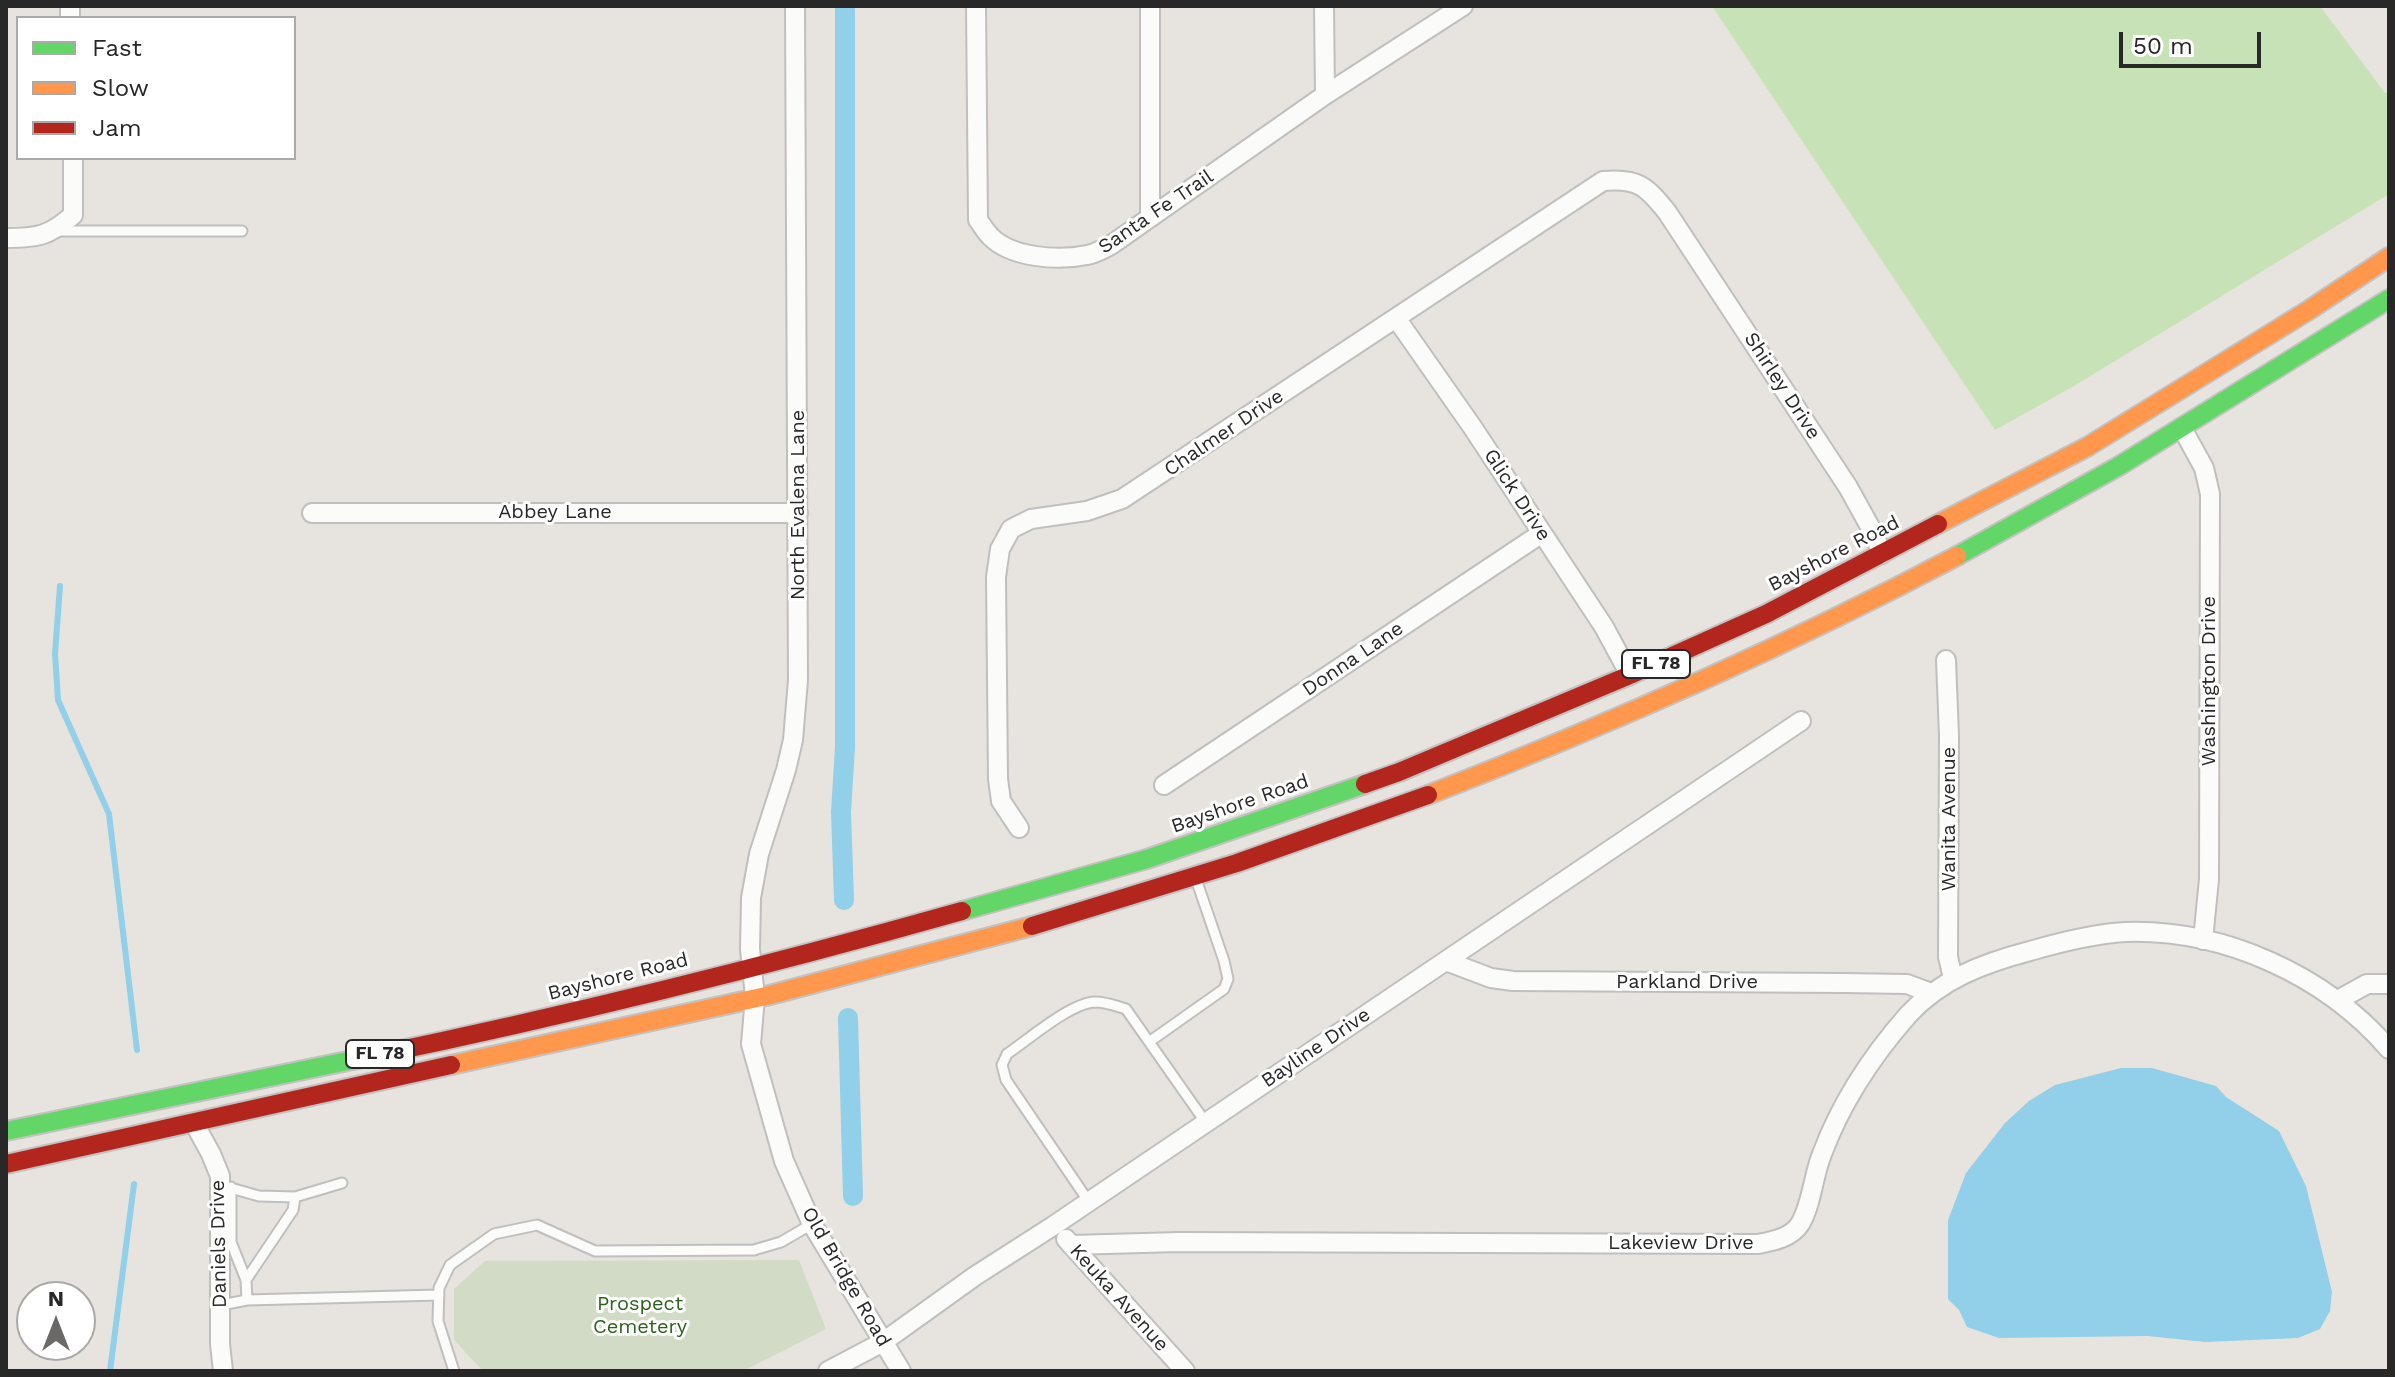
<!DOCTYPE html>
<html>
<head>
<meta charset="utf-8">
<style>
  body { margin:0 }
  #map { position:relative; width:2395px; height:1377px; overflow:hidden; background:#e7e3de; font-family:"Work Sans",sans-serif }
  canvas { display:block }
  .frame { position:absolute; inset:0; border:8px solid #282828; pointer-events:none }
  .legend { position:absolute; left:16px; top:16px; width:280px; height:144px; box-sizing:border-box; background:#fff; border:2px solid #a9a9a9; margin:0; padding:10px 14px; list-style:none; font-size:24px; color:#282828 }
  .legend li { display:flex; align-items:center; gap:16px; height:40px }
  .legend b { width:40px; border:2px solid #a9a9a9 }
  .north { position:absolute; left:16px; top:1281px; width:80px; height:80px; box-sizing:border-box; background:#fff; border:2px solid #a9a9a9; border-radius:50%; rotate:0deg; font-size:22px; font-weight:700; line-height:32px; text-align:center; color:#282828 }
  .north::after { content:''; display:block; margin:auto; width:28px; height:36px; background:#6b6968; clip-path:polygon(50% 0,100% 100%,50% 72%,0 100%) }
  .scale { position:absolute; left:2119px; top:32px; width:142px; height:36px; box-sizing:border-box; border:4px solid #282828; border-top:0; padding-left:10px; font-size:24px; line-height:28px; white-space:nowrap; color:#282828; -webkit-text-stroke:6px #fff; paint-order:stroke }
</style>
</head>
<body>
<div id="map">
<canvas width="2395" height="1377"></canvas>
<div class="frame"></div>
<ul class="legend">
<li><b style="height:10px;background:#63d668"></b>Fast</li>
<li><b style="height:10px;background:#ff974d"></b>Slow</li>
<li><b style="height:10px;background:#b3261e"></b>Jam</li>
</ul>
<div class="north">N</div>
<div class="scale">50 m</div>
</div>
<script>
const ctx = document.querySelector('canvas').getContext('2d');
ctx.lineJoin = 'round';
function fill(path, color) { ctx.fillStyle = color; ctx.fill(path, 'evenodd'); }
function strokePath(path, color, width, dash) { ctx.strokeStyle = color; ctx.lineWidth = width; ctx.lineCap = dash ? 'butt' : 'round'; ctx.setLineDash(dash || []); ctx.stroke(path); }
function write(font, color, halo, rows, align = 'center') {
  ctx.font = font + ' "Work Sans",sans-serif'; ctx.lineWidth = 6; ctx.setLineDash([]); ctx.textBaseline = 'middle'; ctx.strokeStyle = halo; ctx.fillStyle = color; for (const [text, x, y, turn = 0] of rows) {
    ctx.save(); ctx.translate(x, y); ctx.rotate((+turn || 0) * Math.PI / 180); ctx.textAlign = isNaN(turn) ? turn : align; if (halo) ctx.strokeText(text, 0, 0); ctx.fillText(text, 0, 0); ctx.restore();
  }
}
fill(new Path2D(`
  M1712,6H2320L2385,93L2389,94V194L2074,386L1995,430Z`), '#c8e2b7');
fill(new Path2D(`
  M799,1260L826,1329L743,1371H483L454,1340V1289L485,1261Z`), '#d2dbc5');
fill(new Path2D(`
  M2121,1068H2152L2216,1086L2226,1097L2279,1131L2306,1186L2332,1292L2330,1311L2320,1329L2298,1338L2205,1342L2148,1336L1999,1338L1967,1327L1959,1310L1948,1299V1220L1966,1173L2005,1123L2029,1101L2055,1085Z`), '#92cfe8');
strokePath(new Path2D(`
  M60,586L55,654L58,700L109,814L137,1050
  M110,1371L134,1184`), '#92cfe8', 6);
strokePath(new Path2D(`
  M844,900L841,812L845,747V6
  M848,1018L853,1196`), '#92cfe8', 20);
const lane = new Path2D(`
  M58,231H242
  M1149,1042L1224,989L1228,979L1224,961L1196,879
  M220,1185L259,1196L295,1197L342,1183
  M231,1187V1242L246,1280
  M1089,1202L1006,1080L1002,1065L1007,1054C1028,1040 1070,1003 1095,1002C1106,1002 1116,1006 1126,1009L1206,1123
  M247,1300L246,1280L293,1210L295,1197
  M221,1305L247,1300L439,1295
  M454,1371L438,1321L439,1288L450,1265L494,1234L537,1225L595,1251L754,1250L781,1242L812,1224`);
const street = new Path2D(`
  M70,6V18
  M795,6L798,680L793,740L786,770L759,854L751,898L750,949L755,997L751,1044L784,1161L812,1224L901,1371
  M976,6L978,220C982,225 985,231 990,236C1011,258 1058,261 1087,255C1095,254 1103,249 1111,245L1325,95L1463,6
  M1150,6V215
  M1324,6L1325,95
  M6,238C38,238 49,236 73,215V158
  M1396,318L1473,428L1604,627L1630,675
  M2182,428L2204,468L2210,494L2209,879L2203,940
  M312,513H798
  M1946,660L1949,736L1948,957L1953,978
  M1164,785L1542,533
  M1019,828L1001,801L998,779L996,577L1000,549L1011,529L1031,519L1087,511L1122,499L1603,181C1638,178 1646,186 1667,212L1848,487L1874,534L1882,554
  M1446,961L1491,978L1513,981L1844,983L1907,984L1931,993
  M2338,1000L2367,984H2389
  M194,1123L211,1154L220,1176V1344L223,1371
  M1066,1239L1185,1371
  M1071,1245L1179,1242L1758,1244C1773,1241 1791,1238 1800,1224C1812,1204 1813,1176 1822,1154C1841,1103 1872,1056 1908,1015C1941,979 1984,963 2030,951C2061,942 2092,934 2125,932C2224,929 2325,975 2389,1049
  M828,1371L883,1342L975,1276L1053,1226L1801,721`);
const fast = new Path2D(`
  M1957,556L2119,466L2389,299
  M962,911L1147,859L1365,784
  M6,1131L372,1056`);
const slow = new Path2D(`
  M1938,524L2087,447L2309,310L2389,257
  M1428,795C1608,725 1785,647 1957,556
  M451,1065L766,996L1032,926`);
const jam = new Path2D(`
  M1365,784L1399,772L1630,675L1766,614L1938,524
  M1032,926L1237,863L1428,795
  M372,1056C570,1015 767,966 962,911
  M6,1164L451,1065`);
strokePath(lane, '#c0bfbf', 13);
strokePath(street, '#c0bfbf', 22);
strokePath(fast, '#c3c2c0', 22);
strokePath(slow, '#c3c2c0', 22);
strokePath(jam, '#c3c2c0', 22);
strokePath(lane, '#fbfbfa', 9);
strokePath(street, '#fbfbfa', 18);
strokePath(fast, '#63d668', 18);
strokePath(slow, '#ff974d', 18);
strokePath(jam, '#b3261e', 18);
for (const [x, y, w] of [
  [1656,664,68],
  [380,1054,68]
]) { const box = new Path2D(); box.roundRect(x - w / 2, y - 14, w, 28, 6); ctx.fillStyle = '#fff'; ctx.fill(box); strokePath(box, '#282828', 2); }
write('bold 18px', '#282828', null, [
  ["FL 78",1656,664],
  ["FL 78",380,1054]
]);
write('20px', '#282828', '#fff', [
  ["Santa Fe Trail",1156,212,-34],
  ["Shirley Drive",1782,386,57],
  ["Chalmer Drive",1224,433,-34],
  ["Glick Drive",1517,495,57],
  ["North Evalena Lane",798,505,-90],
  ["Abbey Lane",555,512],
  ["Bayshore Road",1834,554,-27],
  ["Donna Lane",1353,659,-34],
  ["Washington Drive",2209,681,-90],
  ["Bayshore Road",1240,804,-19],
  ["Wanita Avenue",1949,819,-90],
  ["Bayshore Road",618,977,-14],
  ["Parkland Drive",1687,982],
  ["Bayline Drive",1316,1048,-34],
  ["Lakeview Drive",1681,1243],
  ["Daniels Drive",219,1244,-91],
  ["Old Bridge Road",846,1277,60],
  ["Keuka Avenue",1119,1298,48]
]);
write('20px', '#28631b', '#fff', [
  ["Prospect",640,1304],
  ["Cemetery",640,1327]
]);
</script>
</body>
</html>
